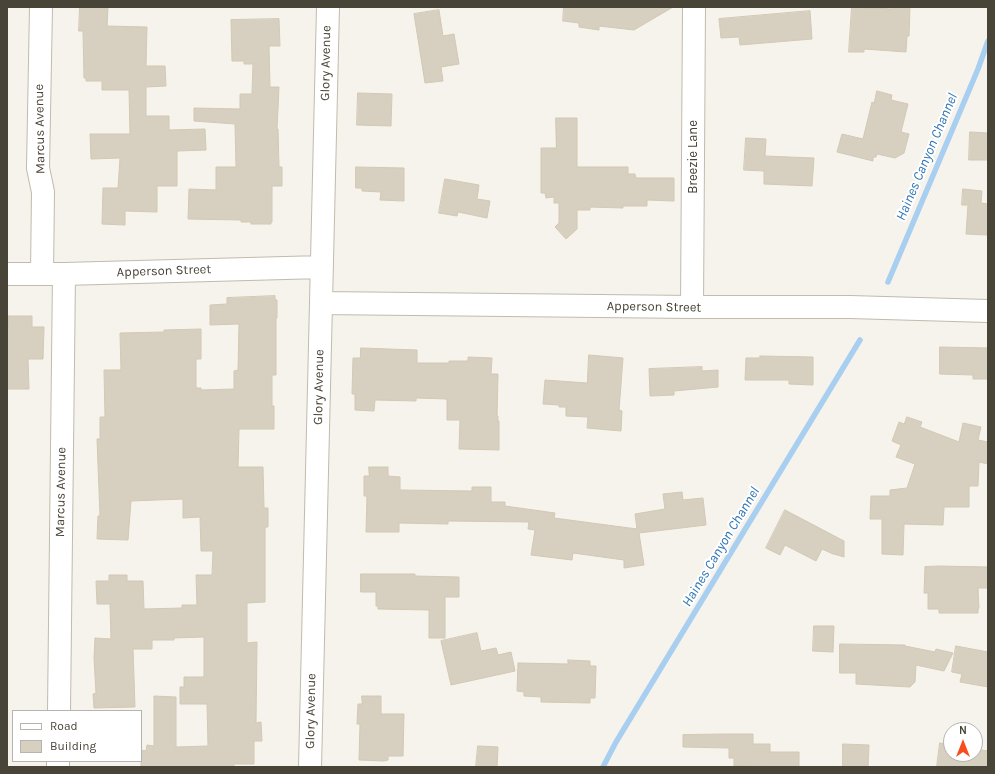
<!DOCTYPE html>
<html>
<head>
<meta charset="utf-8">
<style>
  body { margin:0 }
  #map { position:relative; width:995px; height:774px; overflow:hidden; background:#f5f3eb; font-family:Karla,sans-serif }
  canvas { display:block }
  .frame { position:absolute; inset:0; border:8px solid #494438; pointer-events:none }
  .legend { position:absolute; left:12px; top:710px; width:130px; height:52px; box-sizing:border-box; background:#fff; border:1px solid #b6b4af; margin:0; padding:5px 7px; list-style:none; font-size:12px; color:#494438 }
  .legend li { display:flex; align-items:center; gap:8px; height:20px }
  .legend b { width:20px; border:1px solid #b6b4af }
  .north { position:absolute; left:943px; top:722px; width:40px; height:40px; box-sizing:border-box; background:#fff; border:1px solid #b6b4af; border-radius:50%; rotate:0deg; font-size:11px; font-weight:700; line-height:16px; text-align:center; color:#494438 }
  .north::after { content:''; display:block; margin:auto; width:14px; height:18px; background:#f74d1f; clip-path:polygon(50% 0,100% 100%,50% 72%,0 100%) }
</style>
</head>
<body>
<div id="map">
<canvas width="995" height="774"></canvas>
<div class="frame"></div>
<ul class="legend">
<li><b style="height:5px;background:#fff"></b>Road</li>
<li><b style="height:11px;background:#d7cfc0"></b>Building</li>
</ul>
<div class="north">N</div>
</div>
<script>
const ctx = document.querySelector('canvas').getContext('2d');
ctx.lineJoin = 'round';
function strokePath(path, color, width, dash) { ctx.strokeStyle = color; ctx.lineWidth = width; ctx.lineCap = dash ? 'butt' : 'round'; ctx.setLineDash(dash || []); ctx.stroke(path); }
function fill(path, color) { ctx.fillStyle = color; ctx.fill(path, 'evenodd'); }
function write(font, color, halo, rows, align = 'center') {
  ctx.font = font + ' Karla,sans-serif'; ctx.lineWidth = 4; ctx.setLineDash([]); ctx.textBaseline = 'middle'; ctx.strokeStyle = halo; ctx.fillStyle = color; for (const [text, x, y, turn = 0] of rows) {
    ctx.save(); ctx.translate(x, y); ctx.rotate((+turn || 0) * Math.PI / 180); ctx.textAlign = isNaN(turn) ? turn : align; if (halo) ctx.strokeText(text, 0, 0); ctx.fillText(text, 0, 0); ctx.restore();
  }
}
strokePath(new Path2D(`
  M888,282L978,69L988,41
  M603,767L616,742L860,340`), '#a9cff0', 5.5);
const building = new Path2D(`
  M80,7H108L107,26L147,27L146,66H165L166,86L146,87V116H169V130L205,129L206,150L177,151V186H157V212L125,211V225L102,224L103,188H118L120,158L91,159L90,134H130L129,90H102V81H86V78H84L83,31H79Z
  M564,7H673L634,30L599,26V30L579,27V23L563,21Z
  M852,7L893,9V7H910L909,36H907L906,52L864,49V52H849Z
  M439,10L443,36L454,34L459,64L441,67L443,81L425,83L414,14Z
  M810,11L812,39L740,45L739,37L721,38L719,19Z
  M279,19L280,46H269L270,87H279L277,129H278L279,167H282V186H272V222H271V224H251V222H241V220L188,219L189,189L216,190V167H236L235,124L194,121V108L240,109V94H252L253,64H244V61H232L231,20Z
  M877,91L892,95L891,100L908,104L901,132L909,134L904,153L895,158L877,154L876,157H873V161L837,152L842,134L863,139L872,102L874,103Z
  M358,93L392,94L391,126L357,125Z
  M556,118H577V167H628V174H635L636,178H674V201L647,200V206H623V208L590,207V210H577V229L566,239L555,227L559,223V203H554V197L546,198L545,193H541V148H556Z
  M970,132L988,133V160H969Z
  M746,138L766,139L765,156L814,158L812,186L764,184V171L744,170Z
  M356,167L404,168V201L380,200L381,192L362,191V188H356Z
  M445,179L479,185L477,199L490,201L487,218L458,212L457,216L439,213Z
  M963,189L982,191L981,203L988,204V233L987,232V235L966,234L968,205H962Z
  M275,296V300H277V318H276V375H272V406H274V429H239L238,467H263L264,508H268V527H265V602L247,603V643L257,642L256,723L261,722L262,741H254V764H234V767H141V750L146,751L147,745L154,746V696L176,697V747L208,746L207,704H180V687H184V677H204V637L174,638V640H152V649H133L135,707L94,708L93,694L96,693L94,658L95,638L111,639L110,604H97L96,581H109V575H127V581H143L144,609L182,608V605H197L196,575H212L213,551H201L200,517L183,518V499L131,501L128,540L97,539L98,516H100L97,439H100V417H105L104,370H121L120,333L164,332V330L201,329V359H196V388H201V390L234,389V371L238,370L239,324L210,325V305L227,304V298Z
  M8,316H32V327H44L43,359H28L29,389H7V327H8Z
  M940,347L988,348V379H973V375L940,374Z
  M361,348L417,350V363H449V361H468V357L492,358L491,374H498L497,416H498V421H499V450L459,449L460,420H447V399L416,398V401L375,400L374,411L355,410V394H352L353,358H360Z
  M589,355L623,358L619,410L622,411L621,431L587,428L588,417L566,416V407H559V405L543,404L545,380L587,383Z
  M760,356L813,357V385L789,384V380H745L746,358H760Z
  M702,367V371L718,370V387L674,391V395L650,396L649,369Z
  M907,417L922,422L920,427L959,442L963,423L981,427L978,440L988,442V464L979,462L978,486H969V507H944L943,525L904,524L903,555L882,554V519H870L871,496H890V490L907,488L915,464L896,457L901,445L892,441L899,422L904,424Z
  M369,467H388V476L400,477V490L472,491V487H491V502H505V506L555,513L554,518L637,529L635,514L665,509L663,494L682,492L683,500L703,498L706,525L639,533L644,565L624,568V560L573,553L572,560L531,555L535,530L528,529L529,522L448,521V524L399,523V532H366L367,496H364V476H369Z
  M785,510L844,541V557L834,554H833L822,549L816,561L785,545L780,555L766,548Z
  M940,566L988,567V588H978L979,608L978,609V613H939V609H928V593H924L925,567Z
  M361,574H415V576L459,577V597H445V638H429V610L378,609V606H376V592H361Z
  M814,626H834L833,652L813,651Z
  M477,633L481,651L496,648L498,655L511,652L515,671L451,685L441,641Z
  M840,644L905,645V646L935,652L936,649L953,653L944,671L916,665L915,682L910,687L856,684V673H840Z
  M956,646L988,652V687L960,682L962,674L952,672Z
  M568,660L590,661V666H596L595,698H590V703L541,702V697L524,696V692L517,691L518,663L568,664Z
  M362,696H381V714H404L403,756H388V760L384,761L359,760L360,724H357L358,704H362Z
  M724,734H753V744H770V752H799V767L734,766V758H729V748L683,747V735Z
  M940,743L951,745V754H975V749L988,751V767H937Z
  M843,744L869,745L868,767H843Z
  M478,746L498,747L497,767H476Z`);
fill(building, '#d7cfc0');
strokePath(building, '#d2c8b3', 1);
const minor = new Path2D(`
  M41,7L38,168L43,192L42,274
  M7,274H64L322,267
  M321,303L692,307H850L988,311
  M692,307L694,7
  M59,711L64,274
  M58,767V761
  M310,767L328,7`);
strokePath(minor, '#c1bbad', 24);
strokePath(minor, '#fff', 22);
write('13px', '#494438', '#fff', [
  ["Glory Avenue",326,63,-89],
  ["Marcus Avenue",40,129,-91],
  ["Breezie Lane",693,157,-90],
  ["Apperson Street",164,271,-2],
  ["Apperson Street",654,307,1],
  ["Glory Avenue",319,387,-89],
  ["Marcus Avenue",61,492,-89],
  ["Glory Avenue",311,711,-89]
]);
write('italic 14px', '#3176b5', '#fff', [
  ["Haines Canyon Channel",927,157,-67],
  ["Haines Canyon Channel",721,547,-59]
]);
</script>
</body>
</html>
